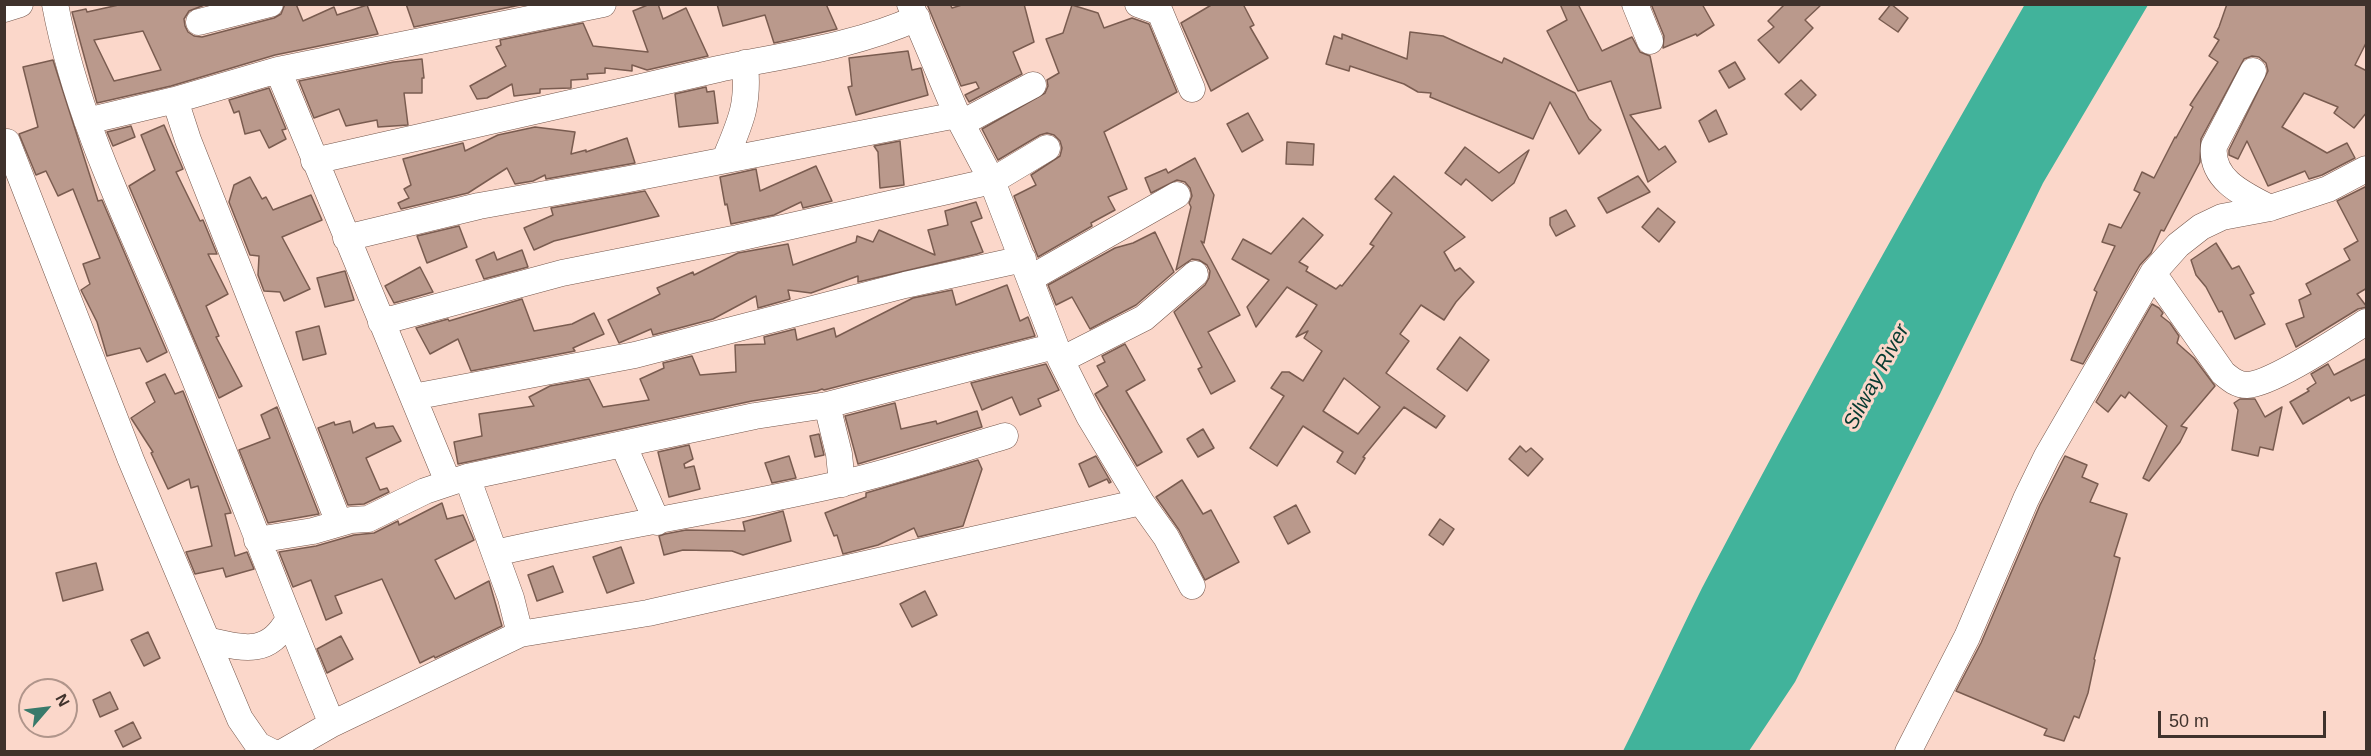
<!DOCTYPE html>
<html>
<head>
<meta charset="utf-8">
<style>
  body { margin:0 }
  #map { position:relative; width:2371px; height:756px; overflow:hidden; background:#fbd7ca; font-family:Helvetica,sans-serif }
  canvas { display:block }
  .frame { position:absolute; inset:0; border:6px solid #3f322c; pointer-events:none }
  .north { position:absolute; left:18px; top:678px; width:60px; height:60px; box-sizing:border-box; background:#fbd7ca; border:2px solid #b0958b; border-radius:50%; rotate:62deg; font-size:16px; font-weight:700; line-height:24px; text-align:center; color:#3f322c }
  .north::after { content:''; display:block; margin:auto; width:21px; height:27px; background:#387a6b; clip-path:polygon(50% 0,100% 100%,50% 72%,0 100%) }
  .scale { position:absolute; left:2158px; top:711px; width:168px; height:27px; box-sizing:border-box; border:3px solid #3f322c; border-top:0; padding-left:8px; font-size:18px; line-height:21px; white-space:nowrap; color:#3f322c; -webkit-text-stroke:4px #fbd7ca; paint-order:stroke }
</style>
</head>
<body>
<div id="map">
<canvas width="2371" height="756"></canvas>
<div class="frame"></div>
<div class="north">N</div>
<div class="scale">50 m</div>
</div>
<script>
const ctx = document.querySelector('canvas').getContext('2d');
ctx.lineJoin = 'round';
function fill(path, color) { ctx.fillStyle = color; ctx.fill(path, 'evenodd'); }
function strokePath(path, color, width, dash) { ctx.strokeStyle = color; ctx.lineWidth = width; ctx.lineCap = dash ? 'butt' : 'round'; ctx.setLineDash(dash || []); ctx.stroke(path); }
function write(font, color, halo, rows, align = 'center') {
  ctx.font = font + ' Helvetica,sans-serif'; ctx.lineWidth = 6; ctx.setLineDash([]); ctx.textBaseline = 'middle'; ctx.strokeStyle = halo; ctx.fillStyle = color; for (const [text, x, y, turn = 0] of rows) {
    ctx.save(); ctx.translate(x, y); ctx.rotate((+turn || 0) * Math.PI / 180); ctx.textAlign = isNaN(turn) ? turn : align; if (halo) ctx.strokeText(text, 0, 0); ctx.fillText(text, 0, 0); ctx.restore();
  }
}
fill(new Path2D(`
  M2025,4L2148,5L2043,183L1940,394L1795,682L1749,751H1623C1650,698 1675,642 1702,588C1805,391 1914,197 2025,4Z`), '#41b39b');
const building = new Path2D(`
  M123,4H207L189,11L184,19L185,26L188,32L194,36L202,37L274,18L281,14L285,4H296L303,21L334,7L337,15L367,5L378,34L275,55L171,86L97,103L72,12L86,9L87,12ZM143,31L161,70L114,81L94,40Z
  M406,4H525L414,27Z
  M650,4H658L663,19L686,8L708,56L647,70L632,65V71L605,68V73L587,74L588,79L571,80V88L540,89V93L514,96L512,84L487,98L477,99L470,86L506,66L496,47L501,45L500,40L583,23L593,46L648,52L633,11Z
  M717,4H826L837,29L774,43L765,15L723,26Z
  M927,4H950L952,8L965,4H1024L1034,42L1013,52L1022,74L969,102L965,95L979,88L976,82L961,86Z
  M1213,4H1243L1254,25L1250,27L1268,58L1211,91L1181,23Z
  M1560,4H1578L1602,51L1632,37L1640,52L1650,56L1661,108L1630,115L1659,150L1665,146L1676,162L1648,182L1611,81L1578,91L1547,31L1567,20Z
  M1651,4H1702L1714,25L1697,36L1696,34L1663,48L1664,36Z
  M1785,4H1822L1805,20L1813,28L1779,63L1758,40L1774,27L1768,21Z
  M1891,4L1908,18L1898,32L1879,19Z
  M2227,4H2367V41L2355,65L2367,71V112L2354,128L2334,113L2338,107L2304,93L2282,127L2327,153L2347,143L2355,158L2322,175L2309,179L2305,171L2268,186L2247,141L2238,159L2229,155V150L2268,71L2266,63L2259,57L2252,56L2244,59L2201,139L2200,162L2164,231L2161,230L2151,253L2140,265L2083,364L2071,360L2097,292L2094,290L2115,246L2102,242L2109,224L2121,228L2140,193L2134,190L2142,172L2154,178L2175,137L2176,138L2193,107L2190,105L2218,62L2209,56L2219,40L2214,37L2219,27Z
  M1072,5L1098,13L1104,28L1132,18L1149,24L1177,92L1104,132L1127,189L1108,197L1115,210L1091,223L1092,226L1038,257L1014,196L1036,185L1031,175L1060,156L1062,148L1060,141L1054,135L1047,133L1040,135L998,160L982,129L1045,93L1048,86L1047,80L1059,73L1046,39L1063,33Z
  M1410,32L1443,36L1502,63L1504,58L1575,93L1589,119L1601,130L1579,154L1550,102L1533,139L1430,97L1431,93L1418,92L1404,84L1350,66L1349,71L1326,64L1334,36L1342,39V34L1407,59Z
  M908,51L912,70L921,68L928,95L856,115L848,87L852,86L849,58Z
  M422,59L424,78H422V93H404L408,125L378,127L377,120L346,126L339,109L314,118L299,81L394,62Z
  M53,60L98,201L102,200L167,352L147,362L140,348L107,356L97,322L81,290L90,284L83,264L100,258L73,189L58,196L46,171L36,175L19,134L38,127L23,67Z
  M1735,62L1745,79L1729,88L1719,71Z
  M1801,80L1816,95L1801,110L1785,94Z
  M706,87L707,92L714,91L718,123L679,127L675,94Z
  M269,88L286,129L282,130L286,139L269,148L260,130L245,134L239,111L234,113L229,100Z
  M1716,110L1727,134L1709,142L1699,121Z
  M1248,113L1263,140L1242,152L1227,124Z
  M164,125L183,169L176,172L200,221L203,220L217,254H208L228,294L206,306L219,336L216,337L242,386L219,398L129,186L155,170L141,135Z
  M131,126L135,137L113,146L107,132Z
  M535,127L575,132L571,154L586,150V152L627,138L635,163L546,179L545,175L533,181L515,184L507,168L468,193L401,209L398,203L409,198L404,189L411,185L403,159L463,143L465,151L498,135Z
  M900,141L904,185L880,188L878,152L874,146Z
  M1287,142L1314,144L1313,165L1286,164Z
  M1465,147L1499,173L1529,150L1514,183L1492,201L1466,179L1461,185L1445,173Z
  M1195,158L1214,195L1204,243L1201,241L1240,315L1208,332L1235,381L1211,394L1198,369L1202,367L1174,312L1205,285L1209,278L1210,271L1207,265L1199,260L1192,259L1176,270L1191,207L1189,203L1192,196L1190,188L1185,182L1177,180L1151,193L1145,178L1166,169L1168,173Z
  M816,166L832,201L803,208L801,202L774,215L731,224L727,204L725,205L720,177L756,169L760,191Z
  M1394,176L1465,237L1444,252L1455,271L1460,268L1474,282L1456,302L1444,320L1421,305L1400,334L1409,341L1386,373L1445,416L1436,428L1404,407L1363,457L1365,458L1355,474L1337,462L1343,452L1303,426L1277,466L1250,448L1284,396L1271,388L1282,372H1289L1303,381L1322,351L1304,338L1308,331L1296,337L1317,305L1287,287L1256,327L1247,307L1269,280L1232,259L1243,239L1271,254L1303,218L1323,235L1299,262L1308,267L1306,271L1336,289L1340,285L1342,286L1374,246L1370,244L1392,213L1375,199ZM1344,378L1380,407L1358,434L1323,411Z
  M1638,176L1650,192L1607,213L1598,198Z
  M250,177L262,199L266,197L273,210L311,195L322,220L282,237L310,289L284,301L280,292L264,291L258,275L259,256L250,255L229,202L234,185Z
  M2367,186V288L2357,294L2367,307L2358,309L2296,347L2286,324L2304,317L2299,300L2311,294L2306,284L2350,260L2344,249L2358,241L2337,201Z
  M645,191L659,216L554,241L534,250L524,228L553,215L551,208Z
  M976,202L982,218L971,222L983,252L977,254L858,282V276L811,293L788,290L790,299L758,308L756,296L713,319L653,335L651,329L619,343L608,320L660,294L657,288L693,272L694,275L738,253L788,244L793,265L856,242L857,236L873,242L879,230L935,255L928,230L948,225L945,211Z
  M1658,208L1675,222L1659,242L1642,227Z
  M1566,210L1575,226L1556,236L1550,225V218Z
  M459,226L467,247L427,263L417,236Z
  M1155,232L1174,272L1136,305L1090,329L1072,297L1056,305L1048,285L1115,248L1133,243Z
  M2216,243L2232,269L2239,266L2254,293L2250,295L2265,324L2235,339L2222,311L2219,312L2206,287L2196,275L2191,260Z
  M522,250L528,267L484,279L476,260L494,252L497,260Z
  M420,267L433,292L394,303L385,286Z
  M345,271L354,300L325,307L317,278Z
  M1007,285L1020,321L1028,317L1035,336L824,390L822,389L817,391L752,401L458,464L454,442L482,436L479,414L534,406L529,397L550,386L589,379L603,407L649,400L640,379L664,368L663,363L692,356L700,375L736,372L735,345L765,344L764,337L795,329L797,340L834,328L836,337L913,298L952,290L956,305Z
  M522,299L534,331L572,324L594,313L604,334L573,348L575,351L471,371L458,339L430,354L416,328L448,319L449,321Z
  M2152,304L2159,308L2163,313L2161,316L2170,323L2179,336L2177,343L2194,358L2215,386L2181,426L2187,428L2180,442L2149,481L2143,478L2167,426L2129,392L2125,398L2121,395L2108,412L2096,402Z
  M319,326L326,354L303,360L296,332Z
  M1460,337L1489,360L1467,391L1437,369Z
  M1125,344L1145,380L1126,391L1162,452L1137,466L1095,394L1108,386L1097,366L1105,362L1102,356Z
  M2367,358V394L2351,401L2349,397L2303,424L2290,402L2309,391L2307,389L2316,383L2311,374L2328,364L2334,375Z
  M1046,364L1059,390L1038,399L1041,406L1020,415L1012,397L982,410L971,383Z
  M165,374L175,394L183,391L231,513L225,514L235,556L247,552L254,569L226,577L223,568L195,574L186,552L212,546L198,486L191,488L189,479L168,489L151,453L153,452L131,418L155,402L146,383Z
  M2240,399H2255L2265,417L2282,407L2273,450L2260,447L2258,456L2232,450L2238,410L2234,403Z
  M895,403L901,429L936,421L937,424L977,411L982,427L858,464L845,416Z
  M277,407L319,514L268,523L239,450L270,438L261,415Z
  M350,421L353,433L374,423L376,428L393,426L401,441L366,458L380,490L387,488L389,492L364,504L348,505L318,428L334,422L335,425Z
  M1203,429L1214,448L1198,457L1187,439Z
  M819,434L824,455L815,457L810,436Z
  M689,445L693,459L684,464L685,468L694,466L700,489L669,497L658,452Z
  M1520,446L1526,452L1531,448L1543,459L1528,476L1509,459Z
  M789,456L796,478L772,483L765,463Z
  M1096,456L1111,482L1109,483L1107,479L1089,487L1079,464Z
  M2065,456L2087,465L2082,477L2098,484L2090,502L2127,514L2114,556L2120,558L2094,659L2095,660L2088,693L2079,718L2074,716L2064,741L2044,735L2047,729L1956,691L1981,643L2040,505Z
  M978,460L982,469L963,526L918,537L914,528L878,545L843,554L837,535L834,536L825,513L866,497V493Z
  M1182,480L1203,514L1211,510L1239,562L1205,580L1179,530L1156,497Z
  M442,503L447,519L463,515L474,540L435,560L455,599L489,581L502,626L435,658L434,656L420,663L382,579L335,596L342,613L326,620L311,580L293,587L279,552L316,546L354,535L374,533L398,521L399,525Z
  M1296,505L1310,532L1288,544L1274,517Z
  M783,511L791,541L743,555L732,551L683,550L664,555L659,536L665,534L686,530L745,531L743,522Z
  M1440,519L1454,529L1443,545L1429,535Z
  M621,547L634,583L607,593L593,557Z
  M96,563L103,590L63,601L56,573Z
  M553,566L563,592L537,601L528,575Z
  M925,591L937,615L912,627L900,604Z
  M148,632L160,658L144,666L131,640Z
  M341,636L353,659L327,673L317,649Z
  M110,692L118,709L100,717L93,700Z
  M133,722L141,738L123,747L115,731Z`);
fill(building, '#ba998c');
strokePath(building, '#7a5c50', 1.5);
const minor = new Path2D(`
  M55,4C78,127 137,239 184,353C235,476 280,601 332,724
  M910,4L957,115L992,181L1061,360L1089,416L1141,502L1166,537L1192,586
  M1138,4L1160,12L1192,89
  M1635,4L1650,41
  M4,9L20,4
  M199,22L270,4
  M278,70L448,482
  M2253,71L2214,146C2210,180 2245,195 2270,208
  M87,121L175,100
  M962,123L1033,85
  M7,142L131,460L240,719L258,745L272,752
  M725,159C741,121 749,105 745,63
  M314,161C448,131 581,101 714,70C783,55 853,47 917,18
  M346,238L479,206L629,179L957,115
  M2153,273L2223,373C2230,379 2237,385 2247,385C2273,384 2342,337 2366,322
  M1031,278L1177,195
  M381,322L562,273L738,238L992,181L1047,148
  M1061,360L1144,318L1195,274
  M413,397L635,355L905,285L1023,259
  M827,405L839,454L842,484
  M623,444L657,522
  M467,477L511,598L520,634
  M339,523L188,140L175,100L278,70L603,4
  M257,540L313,531L351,520L368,519L425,491L467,477L755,416L827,405L1055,346
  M495,553C609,527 725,510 839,484C895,472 950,452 1005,436
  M207,640C242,648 268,657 288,620
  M283,752L332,724L520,634L648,613L1141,502
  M1908,752L1967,637L2026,499L2047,456L2153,273L2178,245L2201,227L2222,217L2270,208L2328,189L2366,169`);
strokePath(minor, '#75574c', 27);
strokePath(minor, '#fff', 26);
write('italic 21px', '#063b31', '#fbd7ca', [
  ["Silway River",1877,377,-62]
]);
</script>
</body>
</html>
